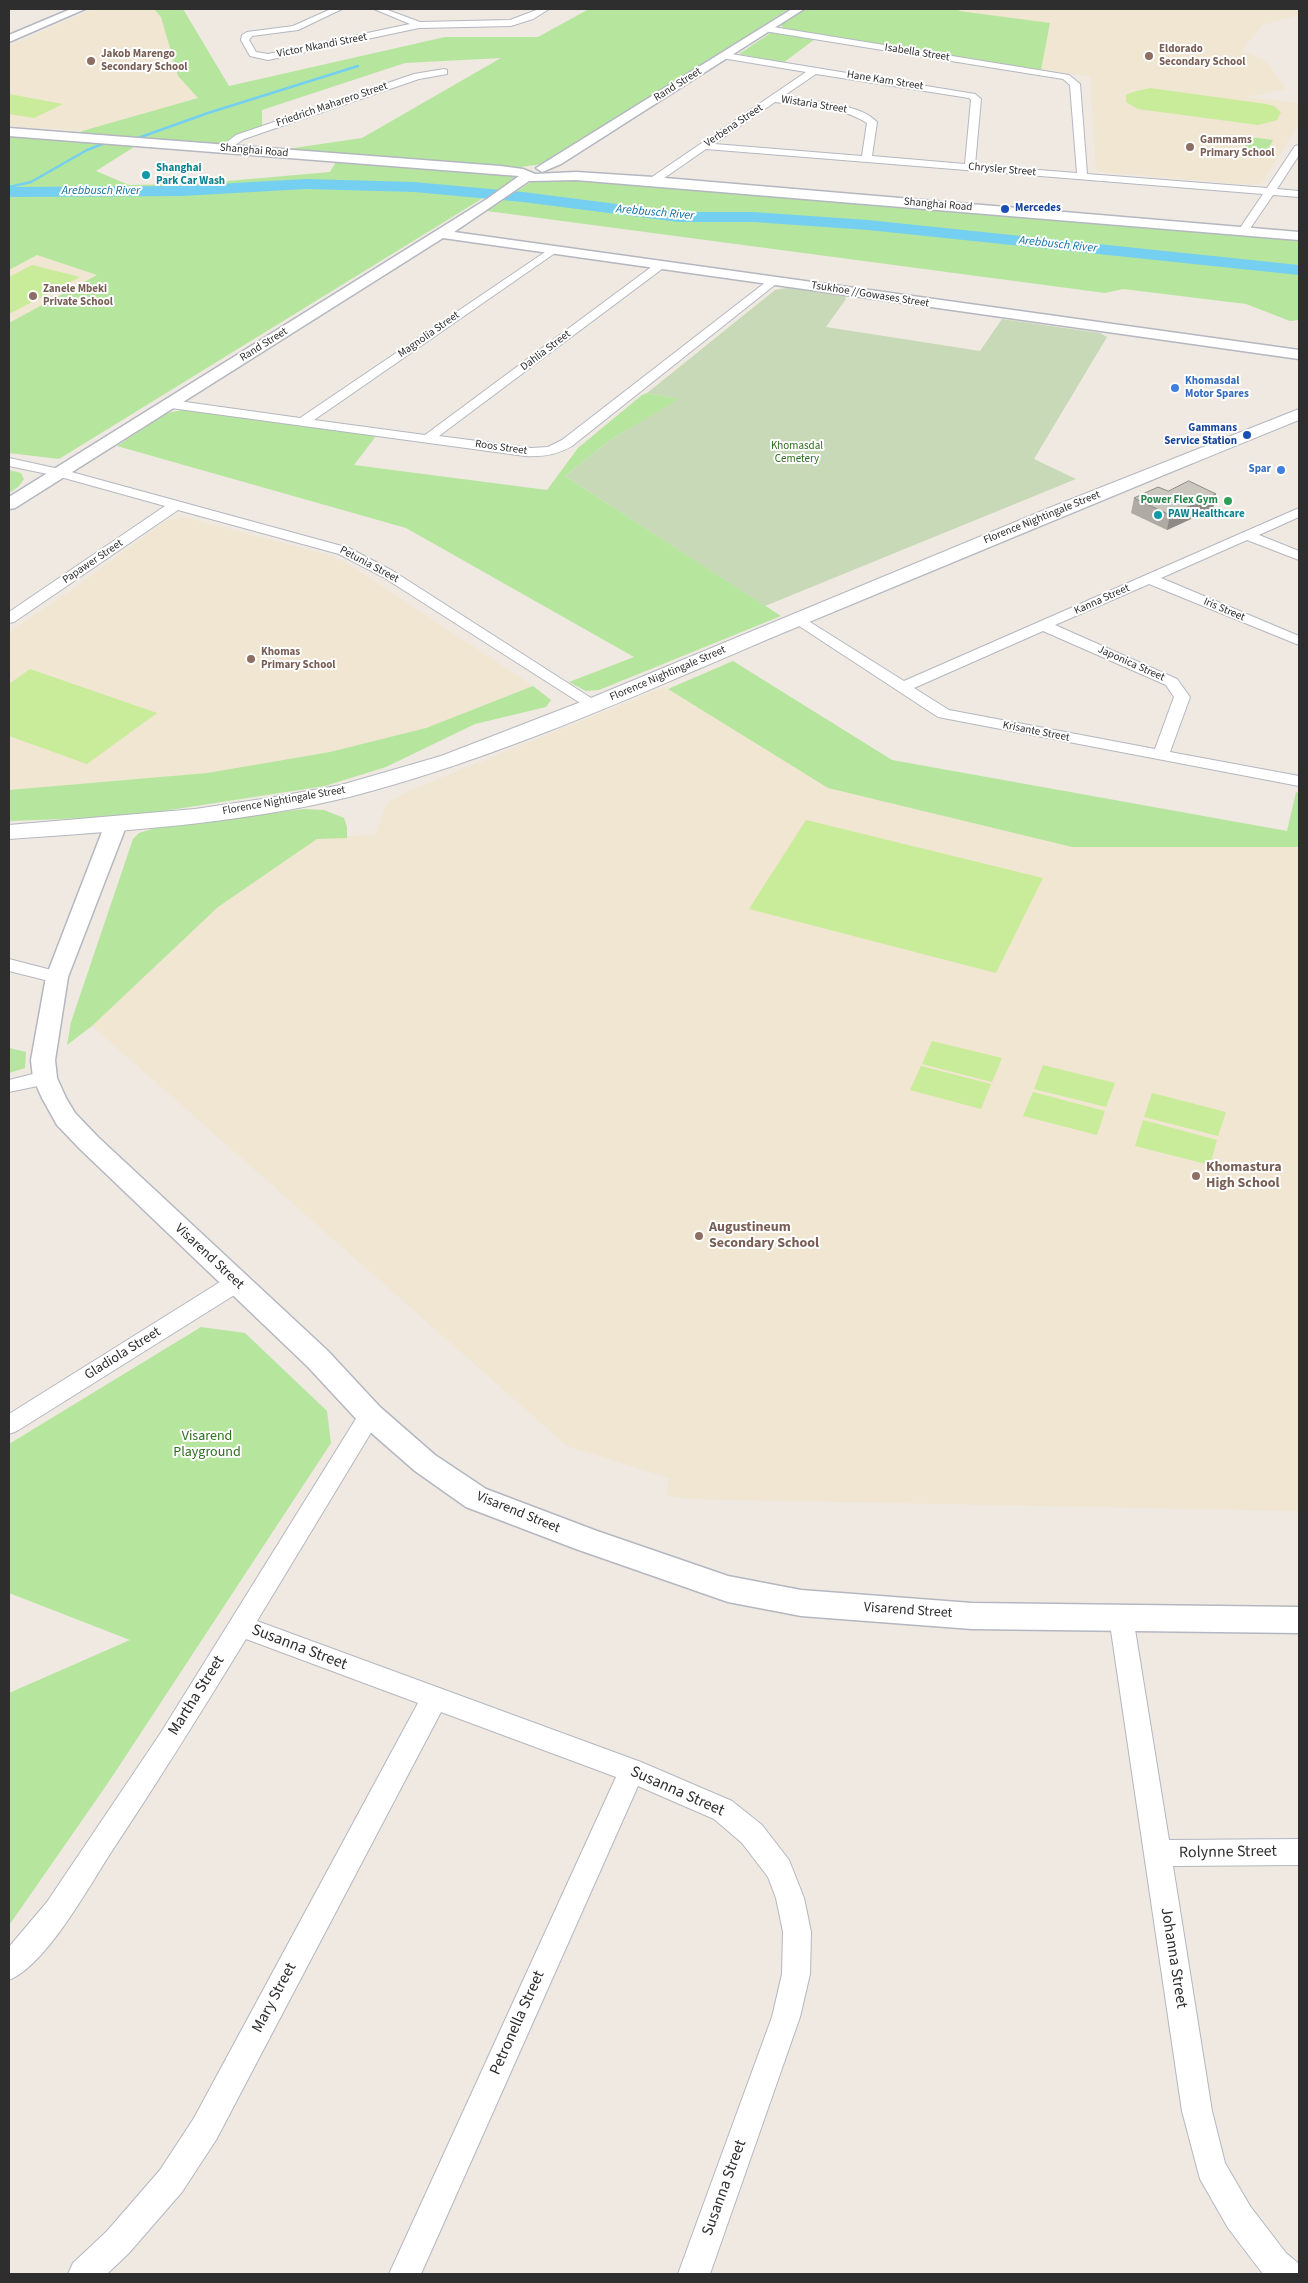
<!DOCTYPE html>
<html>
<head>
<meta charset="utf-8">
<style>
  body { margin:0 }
  #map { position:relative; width:1308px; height:2283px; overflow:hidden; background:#efe9e1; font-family:"Source Sans 3",sans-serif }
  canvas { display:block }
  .frame { position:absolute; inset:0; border:10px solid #2e2e2e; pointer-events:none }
</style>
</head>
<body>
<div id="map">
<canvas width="1308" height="2283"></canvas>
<div class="frame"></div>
</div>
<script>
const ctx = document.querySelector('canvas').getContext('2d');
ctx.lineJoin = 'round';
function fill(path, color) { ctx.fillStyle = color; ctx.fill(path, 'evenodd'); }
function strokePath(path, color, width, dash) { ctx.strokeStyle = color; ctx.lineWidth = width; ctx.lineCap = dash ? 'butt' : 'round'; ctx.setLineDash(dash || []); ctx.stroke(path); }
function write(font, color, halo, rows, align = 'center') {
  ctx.font = font + ' "Source Sans 3",sans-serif'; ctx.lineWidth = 4; ctx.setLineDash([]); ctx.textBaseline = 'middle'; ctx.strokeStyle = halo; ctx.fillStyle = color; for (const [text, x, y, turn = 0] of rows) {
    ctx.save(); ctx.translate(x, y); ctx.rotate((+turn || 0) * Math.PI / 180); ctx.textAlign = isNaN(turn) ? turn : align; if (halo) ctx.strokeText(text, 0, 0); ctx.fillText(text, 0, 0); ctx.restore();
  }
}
fill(new Path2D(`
  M94,9H154L161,17L178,76L198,98L82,131L9,126V46Z
  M960,9H1299V15L1262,25L1242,50L1267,62L1286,89L1245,97L1299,103V124L1262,183L1249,185L1102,172L1096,170L1090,76L1041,70L1050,24L958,11Z
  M37,255L98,275L9,323V270Z
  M184,517L329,555L347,563L533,686L426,728L330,752L207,773L9,790V632L73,589L167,520Z
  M665,687L828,788L1072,847H1299V1511L687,1499L667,1495L669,1478L567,1446L92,1026L218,907L317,839L376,834L386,804L406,792Z`), '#f0e6d1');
fill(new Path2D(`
  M154,9H183L229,86L445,37H538L589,9H789L551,160L536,165L513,168L286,151L287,149L362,138L501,58L405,63L262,110V130L224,148L142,142L96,171L129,185L193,184L330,172L338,158L523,173L501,195L414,187H403L488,195L59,459L9,453V323L97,275L37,255L9,270V132L73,137L82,131L198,98L178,76L161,17Z
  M805,9H960L959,11L1050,23L1041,70L783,29L781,24L783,22Z
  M772,32H777L815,39L783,63L739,54Z
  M1250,137L1273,140L1265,154L1242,151Z
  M537,178L653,181L1299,236V320L1290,321L1246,304L1123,289L1105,293L487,211Z
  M647,393L680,399L610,440L565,476L781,616L599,690L586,691L569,682L634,657L406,528L117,446L167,413L183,410L199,411L376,436L354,465L547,490L578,448L642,395Z
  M9,470L21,473L24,479L18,487L9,493Z
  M733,661L892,760L1287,831L1296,792L1299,793V847H1072L828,788L668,689Z
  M533,686L551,700L546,707L475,724L386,767L325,786L157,812L89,818L9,821V790L207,773L330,752L426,728Z
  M304,809L324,810L344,818L347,827V838L317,839L218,907L92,1026L67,1045L71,1022L133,839L139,833L159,827Z
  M9,1048L26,1052L25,1068L9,1073Z
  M201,1327L245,1333L327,1411L331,1443L110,1780L10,1924L9,1693L130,1640L9,1593V1444Z`), '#b6e59e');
fill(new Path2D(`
  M786,288L845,296L846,299L826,327L980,351L1002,319L1100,333L1107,337L1034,459L1076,479L765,606L565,476L610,440L679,399L647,393L775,290Z`), '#c8d9b8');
fill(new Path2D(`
  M1150,88L1266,104L1274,106L1281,112L1277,120L1258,125L1138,109L1126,102V95L1133,92Z
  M9,94L63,104L34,118L9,114Z
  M32,265L80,277L11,313L9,312V277Z
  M30,669L157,713L87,764L9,736V684Z
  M806,820L1043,878L996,973L749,909Z
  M932,1041L1002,1058L992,1082L922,1064Z
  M1043,1065L1115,1083L1106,1107L1034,1089Z
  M921,1066L991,1084L981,1109L910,1090Z
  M1033,1092L1105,1111L1097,1135L1023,1116Z
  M1152,1093L1226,1112L1218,1136L1144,1117Z
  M1143,1120L1217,1140L1210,1165L1135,1146Z`), '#c9ec9a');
strokePath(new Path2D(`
  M138,138L208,113L358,66
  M9,187L31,182L87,150L105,143`), '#75cff0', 2.5);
fill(new Path2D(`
  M306,179L414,182L523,192L679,212H753L868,220L1299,265V275L868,230L753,222H679L523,202L414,192L306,189L182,196L9,197V187L182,186Z`), '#75cff0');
const minor = new Path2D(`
  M331,9H342L298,30L252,36L249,40L256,52L268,54L410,24L374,9H385L420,22L510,20L539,9H549L533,19L511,26L419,28L268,60L250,56L241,40L242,35L247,32L293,26Z
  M767,26L1069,75L1080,84L1087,174L1267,188L1295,146L1299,145V155L1277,189L1299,191V197L1273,195L1247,233L1243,234L1238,231L1263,194L706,149L657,183H649V179L806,72L722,58V54L725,53L975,94L981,99L975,165L1077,173L1070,85L1063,79L764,31V27ZM816,74L969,98L971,100L965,164L872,156L877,122C858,102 808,101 782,97ZM775,102C805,106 841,106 867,123L862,156L714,144Z
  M444,69L447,70V74L419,79L244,139L228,150H220L219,148L236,135L414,74Z
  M554,246L560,249L558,251L314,420L425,435L658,262H666L668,264L666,266L439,436L531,448L548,447L562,440L771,278H779L781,280L572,446C557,455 542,457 525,456L171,408L165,404L171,400L300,418Z
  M9,458L64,470L349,548L393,571L602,705L600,708H588L383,577L339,554L178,510L14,622L9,623V612L165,506L57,476L9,466Z
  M1299,508V517L1259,535L1299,551V560L1247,540L1161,578L1299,636V645L1149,584L1055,625L1177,679L1190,697L1170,752L1299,776V786L938,717L790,620L797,616L802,617L904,681ZM1043,631L1166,685L1174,697L1155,749L949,710L914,688Z
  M9,959L63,973L66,977L63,981L57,983L9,971Z
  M45,1071L52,1073L55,1078L52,1083L9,1092V1080Z
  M236,1275L244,1277L247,1283L244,1289L17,1431L9,1434V1414L228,1277Z
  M370,1406L378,1409L381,1415L378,1421L257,1621L641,1762L732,1801L762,1825L789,1860L804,1898L811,1932L810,1974L800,2017L710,2274H678L772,2017L782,1974L783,1932L776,1898L768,1877L742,1843L714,1819L638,1786L421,2274H389L616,1777L441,1712L216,2140L182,2192L129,2253L107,2274H68L73,2263L107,2231L160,2170L194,2118L418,1703L246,1639C202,1711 157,1783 110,1854C88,1888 46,1965 9,1980V1947L47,1902L160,1734L362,1409Z
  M1121,1606L1130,1609L1133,1617L1169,1840L1299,1839V1865L1173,1866L1212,2111L1225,2163L1250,2206L1286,2253L1298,2263L1299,2274H1263L1228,2228L1200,2179L1182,2111L1109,1617L1112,1609Z`);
const tertiary = new Path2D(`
  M71,9H85L9,42V35Z
  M792,9H804L561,164L542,172L536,168Z
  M9,128L500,166L523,169L535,174L576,172L653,177L1299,232V240L576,180L529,181L454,232L1299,350V359L443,238L15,508L9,509V497L487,199L519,176L9,136Z
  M116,818L123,820L127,824L68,977L55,1060L57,1078L66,1098L75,1113L98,1137L328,1351L380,1407L435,1455L486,1489L597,1531L728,1576L801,1590L972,1603L1299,1607V1633L972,1629L801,1616L728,1602L576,1549L466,1507L415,1471L360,1423L308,1367L80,1149L57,1125L42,1098L33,1078L31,1060L46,977L105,824L109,820Z`);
const secondary = new Path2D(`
  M1299,409V420C1121,492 944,566 766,640C630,698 493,760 349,797C239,824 122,831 9,839V825L195,809L269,798L341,785L441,756L586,700L1049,508Z`);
strokePath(minor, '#b4b7c1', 2);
strokePath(tertiary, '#b4b7c1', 3);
strokePath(secondary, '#b4b7c1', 2);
fill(minor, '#fff');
fill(tertiary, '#fff');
fill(secondary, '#fff');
fill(new Path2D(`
  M1134,498L1213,509L1167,530L1131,513Z`), '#afaba4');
fill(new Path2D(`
  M1216,494L1213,509L1167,530L1170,515Z`), '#8e8b86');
const building = new Path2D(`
  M1189,481L1216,494L1170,515L1134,498L1158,487L1168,491Z`);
fill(building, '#cbc7bf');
strokePath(building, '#8e8b86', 1);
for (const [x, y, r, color] of [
  [1149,56,5,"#8d6e63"],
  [91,61,5,"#8d6e63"],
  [1190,147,5,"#8d6e63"],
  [146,175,5,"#0f9aa8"],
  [1005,209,5,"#1a4fb4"],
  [33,296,5,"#8d6e63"],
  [1175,388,5,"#3f7fe0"],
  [1247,435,5,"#1a4fb4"],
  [1281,470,5,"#3f7fe0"],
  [1228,501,5,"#2e9e5b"],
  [1158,515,5,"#0f9aa8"],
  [251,659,5,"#8d6e63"],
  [1196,1176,5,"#8d6e63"],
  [699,1236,5,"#8d6e63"]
]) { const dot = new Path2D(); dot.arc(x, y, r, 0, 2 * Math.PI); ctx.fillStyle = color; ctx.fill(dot); strokePath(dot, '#fff', 2); }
write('11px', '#2e2e2e', '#fff', [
  ["Victor Nkandi Street",322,46,-11],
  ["Isabella Street",917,53,9],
  ["Hane Kam Street",885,81,9],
  ["Rand Street",678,85,-32],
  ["Friedrich Maharero Street",332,105,-19],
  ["Wistaria Street",814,105,9],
  ["Verbena Street",734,126,-34],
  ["Shanghai Road",254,151,5],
  ["Chrysler Street",1002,170,5],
  ["Shanghai Road",938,205,5],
  ["Tsukhoe //Gowases Street",870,295,9],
  ["Magnolia Street",429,335,-35],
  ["Rand Street",264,345,-32],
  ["Dahlia Street",546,351,-37],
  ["Roos Street",501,448,8],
  ["Florence Nightingale Street",1042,518,-22],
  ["Papawer Street",93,562,-34],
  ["Petunia Street",369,565,28],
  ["Kanna Street",1102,600,-24],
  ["Iris Street",1224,610,23],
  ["Japonica Street",1131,664,24],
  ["Florence Nightingale Street",668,674,-23],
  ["Krisante Street",1036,732,11],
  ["Florence Nightingale Street",284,801,-10]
]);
write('bold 11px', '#785e54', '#fff', [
  ["Eldorado",1159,50],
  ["Secondary School",1159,63],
  ["Jakob Marengo",101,55],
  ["Secondary School",101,68],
  ["Gammams",1200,141],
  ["Primary School",1200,154],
  ["Zanele Mbeki",43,290],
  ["Private School",43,303],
  ["Khomas",261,653],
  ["Primary School",261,666]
], 'left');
write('bold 11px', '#0d838f', '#fff', [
  ["Shanghai",156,169],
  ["Park Car Wash",156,182],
  ["PAW Healthcare",1168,515]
], 'left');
write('bold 11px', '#164399', '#fff', [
  ["Mercedes",1015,209],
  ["Gammans",1237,429,"right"],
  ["Service Station",1237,442,"right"]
], 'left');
write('bold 11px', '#366cbe', '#fff', [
  ["Khomasdal",1185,382],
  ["Motor Spares",1185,395],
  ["Spar",1271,470,"right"]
], 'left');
write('11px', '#2c6e1b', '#fff', [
  ["Khomasdal",797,447],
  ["Cemetery",797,460]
]);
write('bold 11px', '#27864d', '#fff', [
  ["Power Flex Gym",1218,501]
], 'right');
write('italic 12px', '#0d6fa3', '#fff', [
  ["Arebbusch River",101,191],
  ["Arebbusch River",655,213,5],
  ["Arebbusch River",1058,245,6]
]);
write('bold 14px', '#785e54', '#fff', [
  ["Khomastura",1206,1168],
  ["High School",1206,1184],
  ["Augustineum",709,1228],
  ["Secondary School",709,1244]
], 'left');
write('14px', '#2e2e2e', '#fff', [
  ["Visarend Street",209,1257,43],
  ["Gladiola Street",123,1354,-32],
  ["Visarend Street",518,1513,22],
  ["Visarend Street",908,1611,4]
]);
write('14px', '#2c6e1b', '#fff', [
  ["Visarend",207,1437],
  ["Playground",207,1453]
]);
write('16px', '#2e2e2e', '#fff', [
  ["Susanna Street",299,1648,21],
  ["Martha Street",197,1696,-58],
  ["Susanna Street",677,1792,24],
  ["Rolynne Street",1228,1853,-1],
  ["Johanna Street",1173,1958,81],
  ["Mary Street",275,1998,-62],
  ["Petronella Street",518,2023,-66],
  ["Susanna Street",725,2188,-70]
]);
</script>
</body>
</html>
